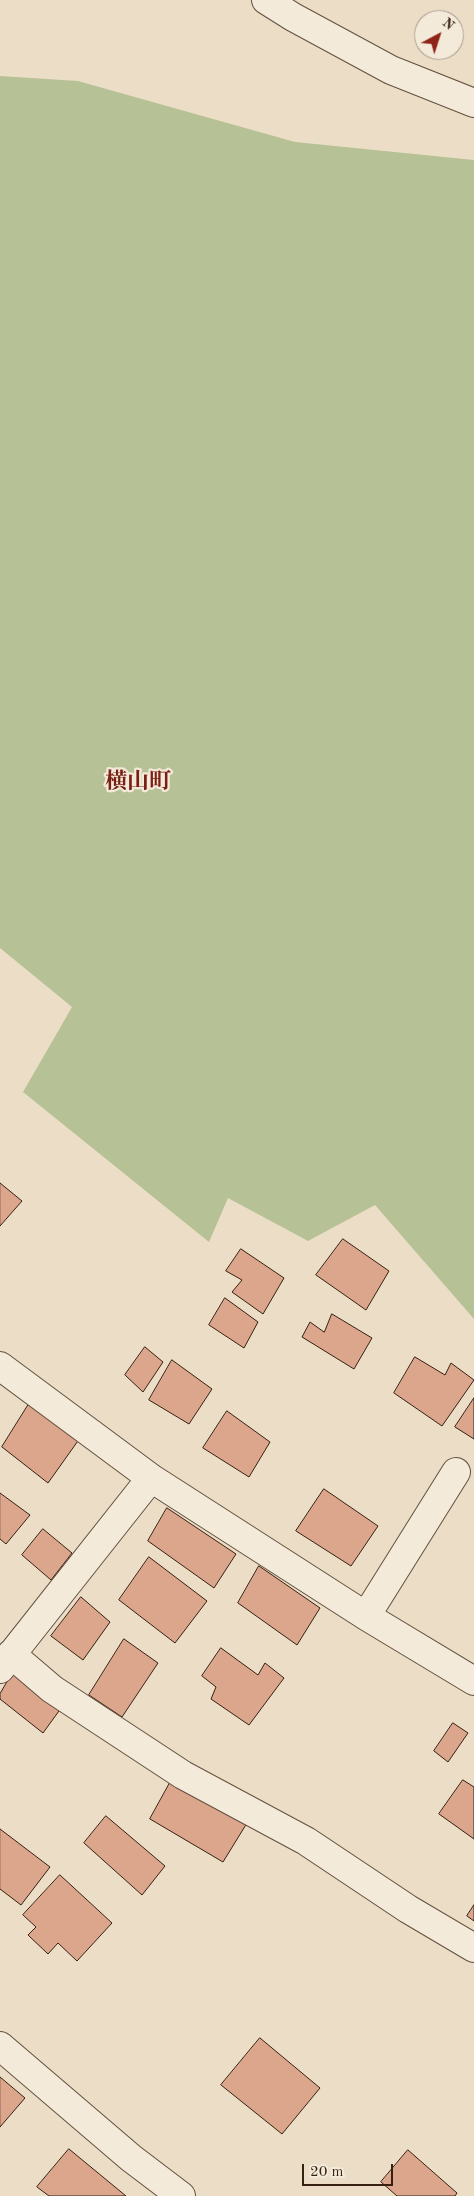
<!DOCTYPE html>
<html>
<head>
<meta charset="utf-8">
<style>
  body { margin:0 }
  #map { position:relative; width:474px; height:2196px; overflow:hidden; background:#ecdec6; font-family:"Old Standard TT",serif }
  canvas { display:block }
  .north { position:absolute; left:414px; top:10px; width:50px; height:50px; box-sizing:border-box; background:#f3eada; border:1px solid #a7998a; border-radius:50%; rotate:40deg; font-size:14px; font-weight:700; line-height:20px; text-align:center; color:#352011 }
  .north::after { content:''; display:block; margin:auto; width:18px; height:22px; background:#8f2418; clip-path:polygon(50% 0,100% 100%,50% 72%,0 100%) }
  .scale { position:absolute; left:302px; top:2164px; width:91px; height:22px; box-sizing:border-box; border:2px solid #352011; border-top:0; padding-left:6px; font-size:15px; line-height:18px; white-space:nowrap; color:#352011; -webkit-text-stroke:4px #f3eada; paint-order:stroke }
</style>
</head>
<body>
<div id="map">
<canvas width="474" height="2196"></canvas>
<div class="north">N</div>
<div class="scale">20 m</div>
</div>
<script>
const ctx = document.querySelector('canvas').getContext('2d');
ctx.lineJoin = 'round';
function fill(path, color) { ctx.fillStyle = color; ctx.fill(path, 'evenodd'); }
function strokePath(path, color, width, dash) { ctx.strokeStyle = color; ctx.lineWidth = width; ctx.lineCap = dash ? 'butt' : 'round'; ctx.setLineDash(dash || []); ctx.stroke(path); }
function write(font, color, halo, rows, align = 'center') {
  ctx.font = font + ' "Old Standard TT","Noto Serif JP",serif'; ctx.lineWidth = 4.5; ctx.setLineDash([]); ctx.textBaseline = 'middle'; ctx.strokeStyle = halo; ctx.fillStyle = color; for (const [text, x, y, turn = 0] of rows) {
    ctx.save(); ctx.translate(x, y); ctx.rotate((+turn || 0) * Math.PI / 180); ctx.textAlign = isNaN(turn) ? turn : align; if (halo) ctx.strokeText(text, 0, 0); ctx.fillText(text, 0, 0); ctx.restore();
  }
}
fill(new Path2D(`
  M0,76L78,81L295,142L474,160V1319L375,1205L308,1241L228,1198L209,1242L23,1092L72,1007L0,948Z`), '#b7c196');
const building = new Path2D(`
  M0,1183L22,1201L0,1226Z
  M343,1239L389,1271L366,1310L316,1275Z
  M241,1249L284,1278L263,1314L232,1292L242,1280L226,1271Z
  M225,1298L258,1322L244,1348L209,1325Z
  M332,1314L372,1338L354,1369L302,1337L310,1322L324,1332Z
  M145,1347L163,1362L143,1392L125,1375Z
  M415,1357L445,1375L451,1363L474,1380L442,1426L394,1393Z
  M172,1360L212,1389L189,1424L149,1400Z
  M474,1398V1439L455,1427Z
  M32,1399L80,1438L48,1483L2,1447Z
  M227,1411L270,1442L249,1477L203,1448Z
  M324,1489L378,1526L351,1566L296,1531Z
  M0,1493L30,1515L6,1544L0,1539Z
  M167,1508L236,1554L214,1588L148,1541Z
  M43,1529L72,1553L51,1580L22,1555Z
  M149,1557L207,1601L175,1643L119,1600Z
  M259,1566L320,1608L297,1645L238,1603Z
  M81,1597L110,1622L83,1660L51,1636Z
  M124,1639L158,1663L122,1717L89,1695Z
  M221,1648L258,1675L265,1663L284,1678L249,1725L211,1699L216,1687L202,1676Z
  M16,1667L64,1704L43,1733L0,1699V1694Z
  M453,1723L468,1733L448,1762L434,1751Z
  M463,1780L474,1787V1839L439,1814Z
  M171,1781L247,1823L223,1862L150,1819Z
  M106,1816L165,1866L142,1895L84,1843Z
  M0,1829L50,1867L21,1905L0,1889Z
  M60,1875L112,1923L77,1961L58,1943L48,1954L28,1935L36,1927L23,1915Z
  M474,1905V1921L467,1916Z
  M260,2038L320,2088L282,2134L221,2085Z
  M0,2077L25,2098L0,2127Z
  M69,2149L126,2196H49L37,2187Z
  M408,2150L457,2193L455,2196H397L381,2182Z`);
fill(building, '#dca68d');
strokePath(building, '#352011', 1);
const minor = new Path2D(`
  M266,0L293,17L391,70L474,103
  M0,1366L151,1478L366,1616L474,1681
  M366,1616L456,1472
  M11,1654L52,1689L183,1775L306,1841L408,1909L474,1948
  M0,1669L151,1478
  M0,2046L131,2158L181,2196`);
strokePath(minor, '#63503e', 30);
strokePath(minor, '#f3eada', 28);
write('bold 22px', '#7a1f14', '#f3eada', [
  ["横山町",138,782]
]);
</script>
</body>
</html>
